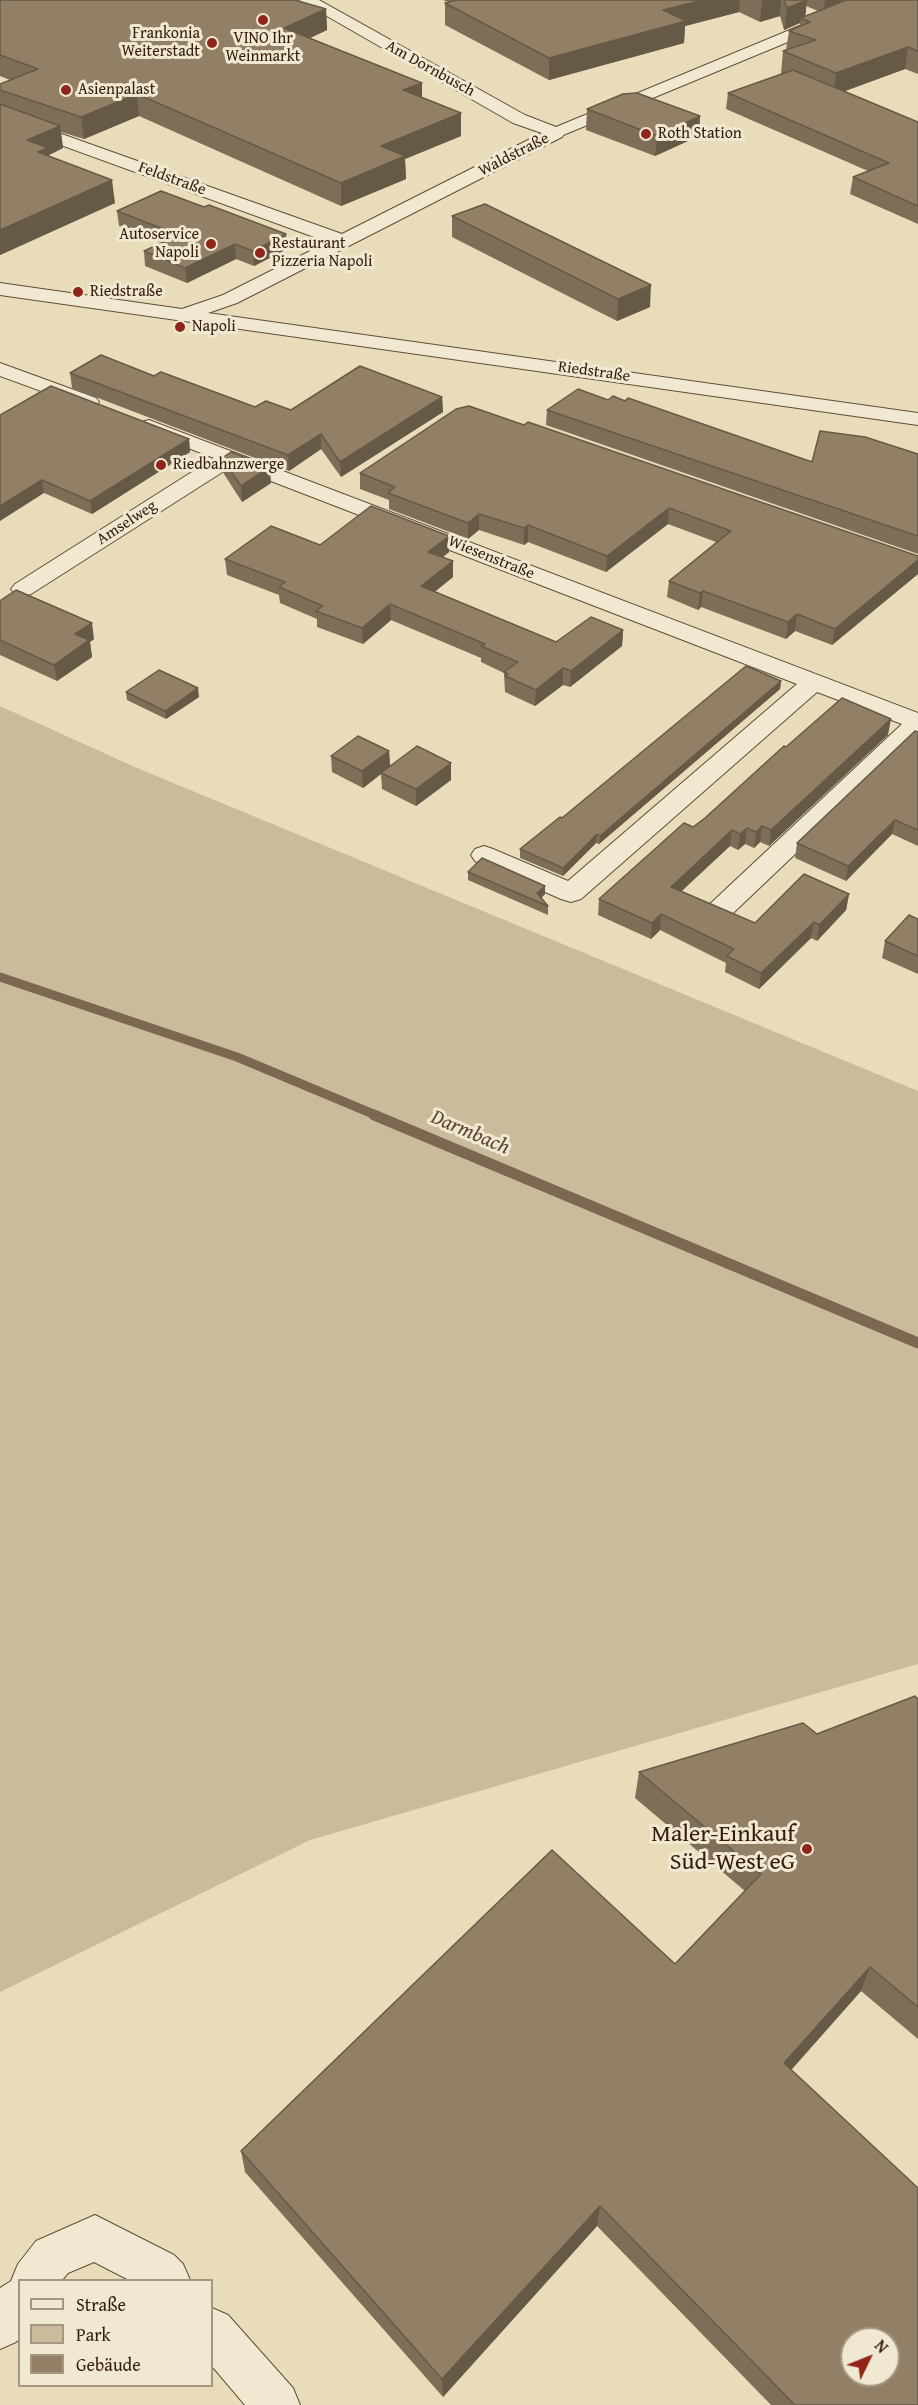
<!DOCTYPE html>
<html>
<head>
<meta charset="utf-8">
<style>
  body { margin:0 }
  #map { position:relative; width:918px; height:2405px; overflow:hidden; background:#e9dcba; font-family:"Gentium Book Plus",serif }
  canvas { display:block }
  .legend { position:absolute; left:18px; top:2279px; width:195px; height:108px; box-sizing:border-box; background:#f1e8d2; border:2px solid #a59683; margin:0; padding:8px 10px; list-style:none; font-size:18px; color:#341c0c }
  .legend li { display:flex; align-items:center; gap:12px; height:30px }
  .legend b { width:30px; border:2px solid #a59683 }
  .north { position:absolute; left:840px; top:2327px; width:60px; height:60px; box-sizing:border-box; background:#f1e8d2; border:2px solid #a59683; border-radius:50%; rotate:47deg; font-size:16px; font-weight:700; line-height:24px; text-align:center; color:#341c0c }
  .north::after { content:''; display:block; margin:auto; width:21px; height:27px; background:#8f2418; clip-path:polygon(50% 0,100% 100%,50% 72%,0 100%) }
</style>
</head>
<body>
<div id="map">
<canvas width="918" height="2405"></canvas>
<ul class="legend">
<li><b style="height:8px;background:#f1e8d2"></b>Straße</li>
<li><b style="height:16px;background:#cabb9c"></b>Park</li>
<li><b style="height:16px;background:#928066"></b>Gebäude</li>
</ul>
<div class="north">N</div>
</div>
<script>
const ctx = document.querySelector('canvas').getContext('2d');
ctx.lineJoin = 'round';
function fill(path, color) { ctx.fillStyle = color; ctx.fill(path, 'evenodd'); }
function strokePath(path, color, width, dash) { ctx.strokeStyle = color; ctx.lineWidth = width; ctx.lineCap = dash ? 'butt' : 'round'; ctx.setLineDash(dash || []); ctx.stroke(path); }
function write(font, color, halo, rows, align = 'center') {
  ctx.font = font + ' "Gentium Book Plus",serif'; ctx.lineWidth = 6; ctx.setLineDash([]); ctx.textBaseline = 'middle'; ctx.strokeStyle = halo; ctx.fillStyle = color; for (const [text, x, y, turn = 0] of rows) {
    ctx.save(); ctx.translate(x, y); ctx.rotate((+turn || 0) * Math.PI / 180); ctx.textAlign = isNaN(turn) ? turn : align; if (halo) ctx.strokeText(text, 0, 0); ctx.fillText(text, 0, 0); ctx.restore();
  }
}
fill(new Path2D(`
  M0,706L137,768L918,1091V1664L310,1840L0,1992Z`), '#cabb9c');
strokePath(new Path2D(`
  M0,977L237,1057L378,1116`), '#7b6851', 9);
strokePath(new Path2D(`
  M374,1115L918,1343`), '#7b6851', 11);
const minor = new Path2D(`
  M0,112L342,234L550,129H562L565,133L562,137L237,303L208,313L918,413V425L0,295V283L182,309L223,295L328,242L0,123Z
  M0,363L96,398L99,402L96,406L89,408L82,406L0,376Z
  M149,420L918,713V737L730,916L720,919L710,916L706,910L710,904L902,724L817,692L581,899L571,902L561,899L475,861L471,855L475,849L484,846L493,849L568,881L797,684L232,466L31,594L23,596L15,594L11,589L15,584L214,458L142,430L138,426L142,422Z
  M95,2215L174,2255L183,2264L190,2280H129L94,2262L68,2273L62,2280H20V2338L16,2342L0,2349V2288L11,2281L18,2264L36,2241Z
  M212,2308L228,2315L293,2388L300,2405H245L212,2366Z`);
const tertiary = new Path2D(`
  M299,0H319L525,115L556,127L862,0H884L882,3L556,138L513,123Z`);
strokePath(minor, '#614c38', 2);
strokePath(tertiary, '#614c38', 2);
fill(minor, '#f1e8d2');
fill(tertiary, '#f1e8d2');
fill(new Path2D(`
  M0,0L326,9L327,30L309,38L422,83V97L461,113V136L405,159L406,179L341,206L139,116L84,139L61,132L63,148L49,155V156L115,203L0,255V84L10,80L0,76Z
  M443,0H918V74L905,69L845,91L918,122V224L850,194L853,177L868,171L726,109L728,93L782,74H781L783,51L786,50L789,31L800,26V23L784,30L780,16L760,22L739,12L685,26L684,43L549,80L445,25V3L448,2ZM806,6L818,11L805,17Z
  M587,109L700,116L699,136L655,156L586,130Z
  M117,211L287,249L254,266L236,259L187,283L145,266L144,251L162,243L119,226Z
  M452,216L650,307L617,321L452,237Z
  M70,373L255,407L291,410L442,397L443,412L341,477L321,449L289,471L72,388Z
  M608,400L812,462L918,454V554L546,425L547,410Z
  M0,415L189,439L190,452L92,514L44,493Z
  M524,425L918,556V574L832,645L795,631L786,639L701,607L698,610L667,597L669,581L716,542L668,524L606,572L528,542L524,545L479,530L468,539L389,509V500L360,489V473Z
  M222,458L271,483L242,502L224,474Z
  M320,545L449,552L443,557L453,577L434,592L556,642L623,630L622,646L570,687L563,685L535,706L505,692L504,673L481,662V658L391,620L363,644L317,627V619L280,603L279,595L227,575L225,559Z
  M0,601L94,639L90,642L92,657L57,681L0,655Z
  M781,681L780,689L599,844L596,843L563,876L520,858V849L562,818Z
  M126,692L199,697L166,719L127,700Z
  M918,732V846L892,834L846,881L795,858L797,843Z
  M888,735L769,846L760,842L754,848L745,844L738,850L730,846L681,891L755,923L849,894L846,910L817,941L811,938L759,989L725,972L726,963L660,930L651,939L598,915L599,899L705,818L786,747Z
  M389,751L390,766L451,763V780L416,806L382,789L381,774L363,788L332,772L331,756Z
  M468,872L545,886V894L541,898L548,906V915L468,880Z
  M918,919V974L882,958L885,941Z
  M918,1699V2039L861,1991L791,2070L918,2405H771L597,2226L443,2397L245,2172L241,2151L675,1964L745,1891L635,1798L639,1772L817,1734Z`), '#7e6e58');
fill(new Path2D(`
  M703,0H740L739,12L685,26L684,43L549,80V58L663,10Z
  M762,0H781L780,16L760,22Z
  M807,0L805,20L801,18L800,23L784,30L787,8Z
  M825,0H856L823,14Z
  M326,9L327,30L285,50L284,28Z
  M908,47L905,69L834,95L836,73Z
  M422,83V105L403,90Z
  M137,94L139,116L84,139L81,117Z
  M461,113V136L405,159L406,179L341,206V183L381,146Z
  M700,116L699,136L655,156L657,136Z
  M60,126L63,148L49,155L51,170L27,140Z
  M112,180L115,203L0,255V230Z
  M286,234L287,249L254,266L253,251Z
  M235,244L236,259L187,283L185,268Z
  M651,285L650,307L617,321L618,299Z
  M442,397L443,412L341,477L340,462Z
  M321,434V449L289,471L288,455Z
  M189,439L190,452L92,514L90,501Z
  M270,467L271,483L242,502L241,486Z
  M42,480L44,493L0,521V506Z
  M669,508L668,524L606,572L607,556Z
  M479,514V530L468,539V523Z
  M528,525V542L524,545V528Z
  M449,536V552L429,568L428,552Z
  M918,560V574L832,645L835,629Z
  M453,561V577L421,603V586Z
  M703,591L701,607L698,610L700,593Z
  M390,604L391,620L363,644L362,628Z
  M797,614L795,631L786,639L788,622Z
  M92,623L94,639L90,642L92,657L57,681L54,665L75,634Z
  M623,630L622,646L570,687L571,671Z
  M563,668V685L535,706L536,690Z
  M781,681L780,689L599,844L600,836Z
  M198,688L199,697L166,719L165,711Z
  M891,719L888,735L769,846L771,830Z
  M389,751L390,767L363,788L362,771Z
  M451,763V780L416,806V789Z
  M895,820L892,834L846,881L848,866Z
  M762,826L760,842L754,848L756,832Z
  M747,828L745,844L738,850L740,834Z
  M732,830L730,846L669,903L671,887Z
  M597,834L596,843L563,876V868Z
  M545,886V894L537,902V893Z
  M849,894L846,910L817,941L819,925Z
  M661,914L660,930L651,939L652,923Z
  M814,922L811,938L759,989L761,973Z
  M870,1967L861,1991L777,2086L784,2063Z
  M600,2206L597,2226L443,2397L442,2379Z`), '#665a47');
const building = new Path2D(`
  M0,0H295L326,9L284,28L422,83L403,90L461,113L381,146L405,156L341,183L137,94L81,117L0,90V84L38,69L0,55Z
  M457,0H703L663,10L686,21L549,58L445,3Z
  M784,0H807L787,8Z
  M846,0H918V51L908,47L836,73L783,51L816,40L789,31L810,22L801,18Z
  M793,70L918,122V206L853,177L889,163L728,93Z
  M637,93L700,116L657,136L587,109L623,94Z
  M0,104L60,126L27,140L48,148L38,152L112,180L0,230Z
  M161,191L204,207L209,205L286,234L253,251L235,244L185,268L144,251L179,235L117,211Z
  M485,204L651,285L618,299L452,216Z
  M101,355L154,376L161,372L255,407L266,401L291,410L360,366L442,397L340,462L321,434L288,455L70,373Z
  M51,386L189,439L90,501L42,480L0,506V415Z
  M578,389L608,400L613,396L625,401L628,398L812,462L820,431L865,437L918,454V536L547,410Z
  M469,406L524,425L528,422L918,556V560L835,629L797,614L788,622L703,591L700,593L669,581L731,531L669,508L607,556L528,525L524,528L479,514L468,523L388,493L395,487L360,473L456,409Z
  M231,452L270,467L241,486L222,458Z
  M371,506L449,536L428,552L453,561L421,586L556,642L591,617L623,630L571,671L563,668L536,690L505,676L508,674L504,672L518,662L481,646L485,644L390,604L362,628L316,611L323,606L279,587L285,582L225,559L271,526L320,545Z
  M16,590L92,623L75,634L89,640L54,665L0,640V601Z
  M746,666L781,681L600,836L597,834L563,868L520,849L560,817L562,818Z
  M159,670L198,688L165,711L126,692Z
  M842,698L891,719L771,830L762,826L756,832L747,828L740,834L732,830L671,887L755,923L804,874L849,894L819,925L814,922L761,973L727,956L734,949L661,914L652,923L599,899L684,823L693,827L705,818L784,746L786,747Z
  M915,731L918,732V830L895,820L848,866L797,843Z
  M358,736L389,751L362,771L331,756Z
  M417,746L451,763L416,789L381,773Z
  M482,858L545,886L537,893L548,906L468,872Z
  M909,915L918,919V956L885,941Z
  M915,1696L918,1699V2007L870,1967L784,2063L918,2188V2405H795L600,2206L442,2379L241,2151L552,1850L675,1964L761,1874L639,1772L803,1723L817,1734ZM852,2339H888V2375H852Z`);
fill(building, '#928066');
strokePath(building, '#665a47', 1.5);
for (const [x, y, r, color] of [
  [263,20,6,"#8f2418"],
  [212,43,6,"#8f2418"],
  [66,90,6,"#8f2418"],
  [646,134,6,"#8f2418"],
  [211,244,6,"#8f2418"],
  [260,253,6,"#8f2418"],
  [78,292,6,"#8f2418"],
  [180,327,6,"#8f2418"],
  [161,465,6,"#8f2418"],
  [807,1849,6,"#8f2418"]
]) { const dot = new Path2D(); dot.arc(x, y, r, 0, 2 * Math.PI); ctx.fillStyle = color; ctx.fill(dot); strokePath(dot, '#f1e8d2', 2); }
write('16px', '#341c0c', '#f1e8d2', [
  ["Frankonia",200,34,"right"],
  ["Weiterstadt",200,52,"right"],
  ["VINO Ihr",263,39,"center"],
  ["Weinmarkt",263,57,"center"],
  ["Asienpalast",78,90],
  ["Roth Station",658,134],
  ["Autoservice",199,235,"right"],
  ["Napoli",199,253,"right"],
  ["Restaurant",272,244],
  ["Pizzeria Napoli",272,262],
  ["Riedstraße",90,292],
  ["Napoli",192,327],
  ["Riedbahnzwerge",173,465]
], 'left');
write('16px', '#341c0c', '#f1e8d2', [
  ["Am Dornbusch",430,69,29],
  ["Waldstraße",514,155,-27],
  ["Feldstraße",172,179,20],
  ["Riedstraße",594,372,8],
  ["Amselweg",127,523,-33],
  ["Wiesenstraße",491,558,22]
]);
write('italic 21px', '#5e4834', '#f1e8d2', [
  ["Darmbach",470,1133,23]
]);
write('24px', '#341c0c', '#f1e8d2', [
  ["Maler-Einkauf",795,1835],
  ["Süd-West eG",795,1863]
], 'right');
</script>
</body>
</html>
